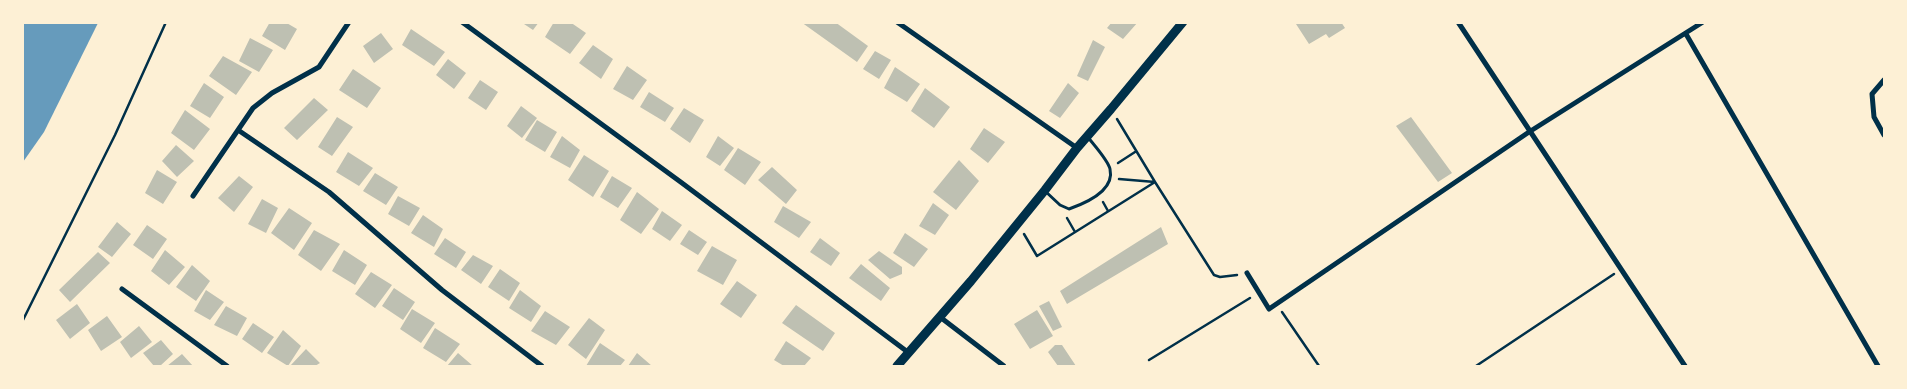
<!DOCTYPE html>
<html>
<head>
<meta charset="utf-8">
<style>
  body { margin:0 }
  #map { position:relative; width:1907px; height:389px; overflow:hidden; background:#fdf0d5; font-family:Cabin,sans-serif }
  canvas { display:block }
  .frame { position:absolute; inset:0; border:24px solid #fdf0d5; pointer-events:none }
</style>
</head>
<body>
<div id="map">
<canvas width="1907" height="389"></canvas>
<div class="frame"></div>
</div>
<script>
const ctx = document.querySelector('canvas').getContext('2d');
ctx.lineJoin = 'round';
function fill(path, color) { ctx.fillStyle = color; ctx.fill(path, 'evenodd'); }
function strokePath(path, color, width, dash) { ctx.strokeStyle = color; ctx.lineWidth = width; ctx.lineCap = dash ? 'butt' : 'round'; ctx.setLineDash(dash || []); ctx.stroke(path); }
fill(new Path2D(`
  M23,22L98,23L44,132L23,162Z`), '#669bbc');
fill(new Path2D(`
  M270,22H285L297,29L285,50L262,36Z
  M521,22H539L533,30Z
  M554,22H570L586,33L570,54L545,37Z
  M801,22H835L868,46L857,62Z
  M1112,22H1138L1123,39L1107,28Z
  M1299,22H1341L1345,28L1329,38L1326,34L1309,44L1296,24Z
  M411,29L445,52L434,66L402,45Z
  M381,33L393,49L374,63L363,46Z
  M250,38L273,50L259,72L239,61Z
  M1093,40L1105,47L1088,81L1077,76Z
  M593,45L613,59L601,79L579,63Z
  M875,51L891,60L879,79L863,69Z
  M223,56L252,72L236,95L209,76Z
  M448,59L466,73L454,89L436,75Z
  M627,66L647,80L633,100L613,89Z
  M895,67L920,84L907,102L884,88Z
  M353,69L381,88L367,108L339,90Z
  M480,80L498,92L486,110L468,98Z
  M204,83L224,97L210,118L190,106Z
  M1068,83L1079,93L1060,118L1049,111Z
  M925,88L950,107L934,128L911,111Z
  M649,92L674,108L665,122L640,107Z
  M314,98L328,110L297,140L284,128Z
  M521,106L537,118L522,138L507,126Z
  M684,108L704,120L690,143L670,129Z
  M185,110L210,129L194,150L171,133Z
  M337,117L353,127L332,156L318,147Z
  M1411,117L1452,173L1438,182L1396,126Z
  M537,120L557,132L545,152L525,140Z
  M984,128L1005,142L988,163L970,149Z
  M562,136L580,150L570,168L550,157Z
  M718,136L734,148L720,166L706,157Z
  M176,145L194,161L177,177L162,161Z
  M738,148L761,162L745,185L724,170Z
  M348,152L373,168L359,186L336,172Z
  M584,155L609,171L593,197L568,180Z
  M959,160L979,181L956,210L933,192Z
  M772,167L797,190L786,204L758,180Z
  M157,170L177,182L163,204L145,193Z
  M375,173L398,187L386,205L363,191Z
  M239,176L253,187L234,212L218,198Z
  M612,176L632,188L618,208L600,197Z
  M637,192L659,209L641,234L620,220Z
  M398,196L420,208L409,226L388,214Z
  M262,199L278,208L266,233L248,224Z
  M933,203L949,215L935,235L919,226Z
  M783,206L811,222L799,238L774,222Z
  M289,208L312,223L294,250L271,233Z
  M662,211L682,225L670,241L652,229Z
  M423,215L443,229L434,247L411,233Z
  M117,222L131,234L112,257L98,247Z
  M147,225L167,239L153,259L133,245Z
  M1161,227L1168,244L1067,304L1060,291Z
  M314,230L340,244L321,271L298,255Z
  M689,230L707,242L698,255L680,244Z
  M905,233L928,249L914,267L893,253Z
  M445,238L466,252L456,268L434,254Z
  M820,238L840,253L831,266L810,252Z
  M712,246L737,260L723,285L697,271Z
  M165,250L185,267L169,285L151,271Z
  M344,250L367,265L355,285L332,271Z
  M879,251L902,267V274L890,279L868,260Z
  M98,252L110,263L70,302L59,290Z
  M473,255L493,266L481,284L461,270Z
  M861,264L890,288L881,301L849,278Z
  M192,265L210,281L196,301L176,287Z
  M500,269L520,283L509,301L488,287Z
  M371,272L392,285L375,308L355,294Z
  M737,281L757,295L741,318L720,304Z
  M394,288L415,302L403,320L382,306Z
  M206,290L224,302L210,320L194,311Z
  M520,290L541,306L531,322L509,308Z
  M1049,301L1062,327L1053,331L1039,306Z
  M77,304L90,323L70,339L56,320Z
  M796,305L835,333L823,351L782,323Z
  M226,306L247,318L237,336L214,325Z
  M412,309L435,323L421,343L400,329Z
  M1037,310L1053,336L1030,349L1014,324Z
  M545,311L570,327L556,345L531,331Z
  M107,316L122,337L101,351L88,330Z
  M589,318L605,330L586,359L568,345Z
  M253,323L274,337L262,353L242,339Z
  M139,326L152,342L131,358L120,342Z
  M435,328L460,344L446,362L423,348Z
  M283,330L301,346L288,366L267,353Z
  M161,340L173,354L160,366H154L143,353Z
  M786,341L811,358L804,366H784L774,360Z
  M600,343L625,360L620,366H586Z
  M1055,345H1062L1076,366H1058L1048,352Z
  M306,349L320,363L315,366H290Z
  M458,353L473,366H447Z
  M637,353L652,366H628Z
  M182,354L193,366H167Z`), '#bec0b2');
strokePath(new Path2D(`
  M1118,163L1135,152
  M1119,179L1155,182L1214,275L1220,277L1237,275
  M1103,202L1108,211
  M1067,218L1075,232
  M1024,234L1037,256L1155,182L1117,119
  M1282,312L1319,366
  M22,322L115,135L166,22
  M1149,360L1250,298
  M1476,366L1614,274`), '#003049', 2.5);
strokePath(new Path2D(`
  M1045,191L1060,205L1069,209C1086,203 1115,191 1110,169C1108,160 1093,144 1087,136`), '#003049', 3);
strokePath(new Path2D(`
  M462,22L682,183L909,353
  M897,22L1077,148
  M1458,22L1685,366
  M1686,34L1878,366
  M1884,80L1872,94L1874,117L1884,135
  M238,130L329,192L442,290L542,366
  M193,196L253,108L272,93L319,67L349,22
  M1247,273L1269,309L1529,132L1703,22
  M122,289L227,366
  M940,317L1004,366`), '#003049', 5);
strokePath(new Path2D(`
  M897,366L971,281L1045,190L1077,148L1111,109L1183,22`), '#003049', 9);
</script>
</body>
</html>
